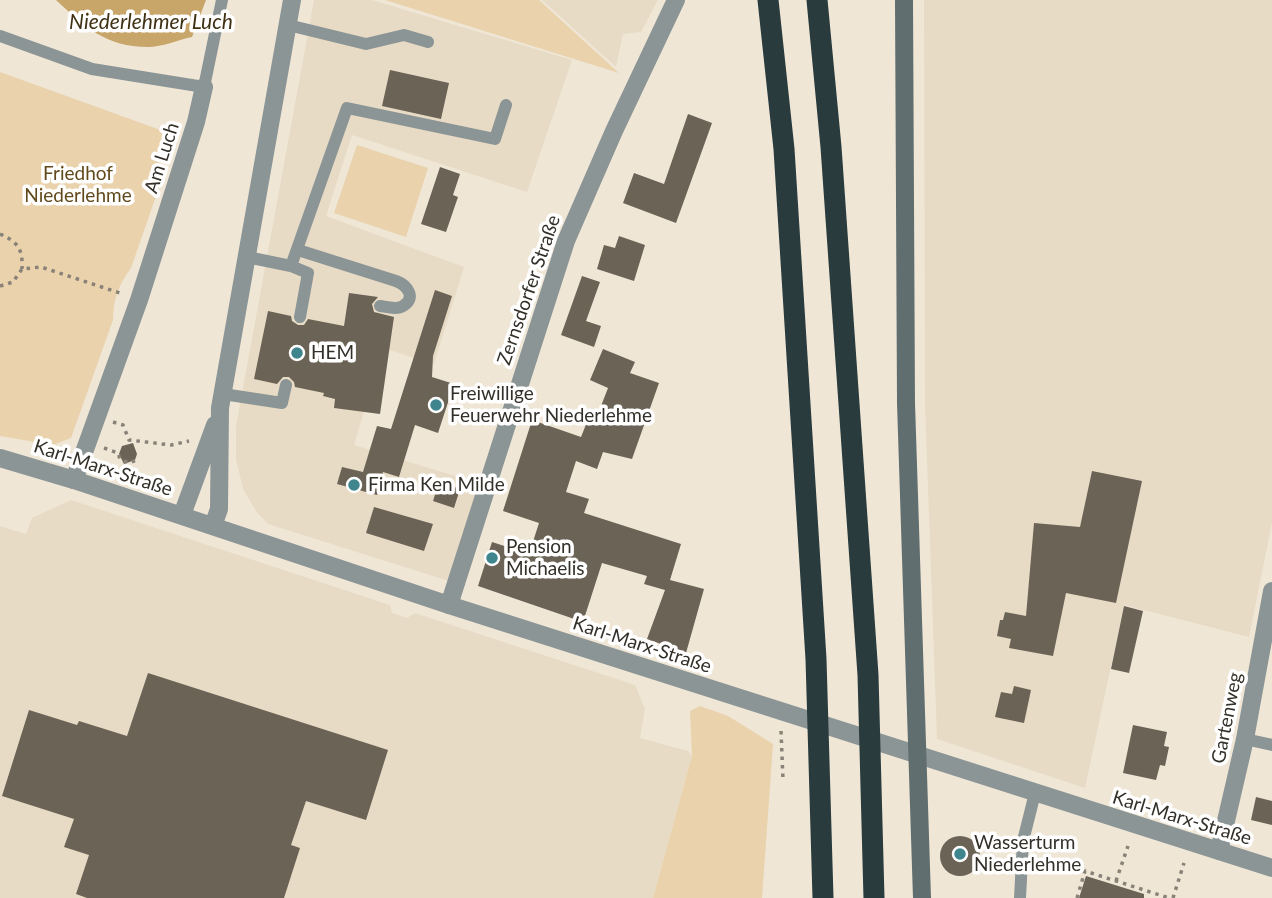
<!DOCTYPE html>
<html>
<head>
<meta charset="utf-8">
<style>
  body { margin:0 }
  canvas { display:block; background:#efe6d6 }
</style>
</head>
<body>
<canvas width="1272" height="898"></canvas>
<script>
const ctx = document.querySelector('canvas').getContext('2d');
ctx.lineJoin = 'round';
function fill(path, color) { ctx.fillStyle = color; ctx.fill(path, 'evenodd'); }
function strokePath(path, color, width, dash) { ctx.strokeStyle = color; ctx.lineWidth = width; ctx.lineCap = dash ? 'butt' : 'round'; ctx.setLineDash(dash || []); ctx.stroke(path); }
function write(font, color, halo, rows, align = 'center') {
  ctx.font = font + ' Lato,sans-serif'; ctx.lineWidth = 7; ctx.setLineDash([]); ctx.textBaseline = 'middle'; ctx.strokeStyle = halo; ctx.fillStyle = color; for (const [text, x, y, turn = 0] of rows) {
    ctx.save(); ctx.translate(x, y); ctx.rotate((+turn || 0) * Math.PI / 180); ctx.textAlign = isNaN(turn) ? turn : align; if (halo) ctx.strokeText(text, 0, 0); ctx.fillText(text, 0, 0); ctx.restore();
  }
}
fill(new Path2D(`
  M314,0H372L572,60L527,192L352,135L326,216L464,267L434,364L383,348L354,445L481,484L449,581L268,524L256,511L243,489L236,459V426Z
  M542,0H658L641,32L623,34L616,67Z
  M924,0H1272V523L1249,637L1124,605L1085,788L937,739L925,404Z
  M71,500L390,605L392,613L407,618L415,613L635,685L645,709L640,738L688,751L692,756L653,898H0V526L26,534L32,518Z`), '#e8dbc5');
fill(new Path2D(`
  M385,0H539L619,73Z
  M0,72L177,136L131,268C119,284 113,299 113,320L71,438L53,445L0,436Z
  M357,145L428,168L406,237L334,213Z
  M700,706L728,716L773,744L762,898H653L692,756L690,711Z`), '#e9d2ac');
fill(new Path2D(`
  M56,0H206L192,37C178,40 162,47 148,47C106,47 85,27 56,0Z`), '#c8a66a');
fill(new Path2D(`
  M390,70L449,83L441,119L382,106Z
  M688,114L712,123L676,223L623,203L634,173L664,184Z
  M440,167L460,174L453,195L458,197L446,232L421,224Z
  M619,236L645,245L634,281L597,269L604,245L615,248Z
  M582,276L600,282L586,321L601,326L594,347L561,335Z
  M435,290L452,296L433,356L432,377L454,384L438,433L415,425L399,477L383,472L377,495L337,484L342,467L363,472L377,426L391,429Z
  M349,293L378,297L372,304L374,312L394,317L380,414L334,408L335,399L323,396L324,393L295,387L294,382L289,377H283L277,384L254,379L268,311L291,316L292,321L298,325H304L308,319L344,326Z
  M603,349L635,362L630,373L659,383L632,459L603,452L597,469L576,461L566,492L589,499L584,513L681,544L670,580L704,589L686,653L647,639L665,590L644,584L647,576L602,563L583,622L478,586L492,542L529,554L539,523L503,511L532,420L581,437L589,417L596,419L608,388L590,380Z
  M133,443L137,454L135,460L124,464L119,454L122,446Z
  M1092,471L1142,481L1116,603L1066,593L1053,656L1009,648L1011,639L997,636L1000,620H1003L1005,612L1026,616L1034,523L1080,527Z
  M439,482L460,489L454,508L433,501Z
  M374,507L433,524L424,551L366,533Z
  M1124,606L1143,611L1129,673L1111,669Z
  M148,673L388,750L366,820L306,801L291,845L300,848L284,898H87L76,894L89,855L64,847L74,819L2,796L29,710L77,725L79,721L127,736Z
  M1014,686L1031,690L1024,723L995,717L1001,692L1012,694Z
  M1133,725L1167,732L1164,746L1169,747L1165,766L1160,765L1156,780L1123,773Z
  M1256,797L1272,801V825L1251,820Z
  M940 856a20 20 0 1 1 40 0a20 20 0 1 1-40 0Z
  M1086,876L1144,894V898H1079Z`), '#6b6356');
strokePath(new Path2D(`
  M0,234C18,242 23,249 22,269
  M0,286L13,282L22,269L41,267L123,294
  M113,422L123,425L129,440L171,445L189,441
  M104,448L118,453L120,459L129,463L137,460
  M781,731L783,780
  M1116,881L1128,846
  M1077,898L1085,871L1169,898
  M1173,898L1184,863`), '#898278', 3.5, [3.5, 5]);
strokePath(new Path2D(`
  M288,25L366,44L404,35L428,42
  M0,36L92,69L204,87L222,0
  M298,250L396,281C407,285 417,298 403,306C397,310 387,307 380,306
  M247,257L291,266L308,273L300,317
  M291,266L347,108L495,139L506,105
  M223,394L282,403L286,385
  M1245,739L1272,745
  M1020,898L1023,841L1035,793`), '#8c9596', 12);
strokePath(new Path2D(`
  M74,480L139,300L196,122L204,87
  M449,605L566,241L614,131L676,0
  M1219,851L1245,739L1272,591`), '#8c9596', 18);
strokePath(new Path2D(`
  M0,458L74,480L449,605L1272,868
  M182,515L215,425
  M213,526L219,509L220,408L292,0`), '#8c9596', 18);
strokePath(new Path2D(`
  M904,0L906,403L922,898`), '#616e6f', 18);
strokePath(new Path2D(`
  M768,0L784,149L816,659L823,898
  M817,0L831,147L868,675L874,898`), '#293b3d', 21);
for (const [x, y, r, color] of [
  [297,353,7,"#3e858e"],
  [436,405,7,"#3e858e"],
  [354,485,7,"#3e858e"],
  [492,558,7,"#3e858e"],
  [960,854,7,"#3e858e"]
]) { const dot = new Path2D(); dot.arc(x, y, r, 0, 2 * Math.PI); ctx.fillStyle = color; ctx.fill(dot); strokePath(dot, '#fff', 2.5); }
write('19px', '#332f29', '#fff', [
  ["Am Luch",162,158,-72],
  ["Zernsdorfer Straße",529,290,-71],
  ["Karl-Marx-Straße",103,468,18],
  ["Karl-Marx-Straße",642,645,18],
  ["Gartenweg",1227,718,-79],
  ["Karl-Marx-Straße",1182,818,17]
]);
write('19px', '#61491b', '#fff', [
  ["Friedhof",78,174],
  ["Niederlehme",78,196]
]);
write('19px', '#332f29', '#fff', [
  ["HEM",311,353],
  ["Freiwillige",450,394],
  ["Feuerwehr Niederlehme",450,416],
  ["Firma Ken Milde",368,485],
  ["Pension",506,547],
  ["Michaelis",506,569],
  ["Wasserturm",974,843],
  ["Niederlehme",974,865]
], 'left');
write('italic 21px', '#403115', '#fff', [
  ["Niederlehmer Luch",151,22]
]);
</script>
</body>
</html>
